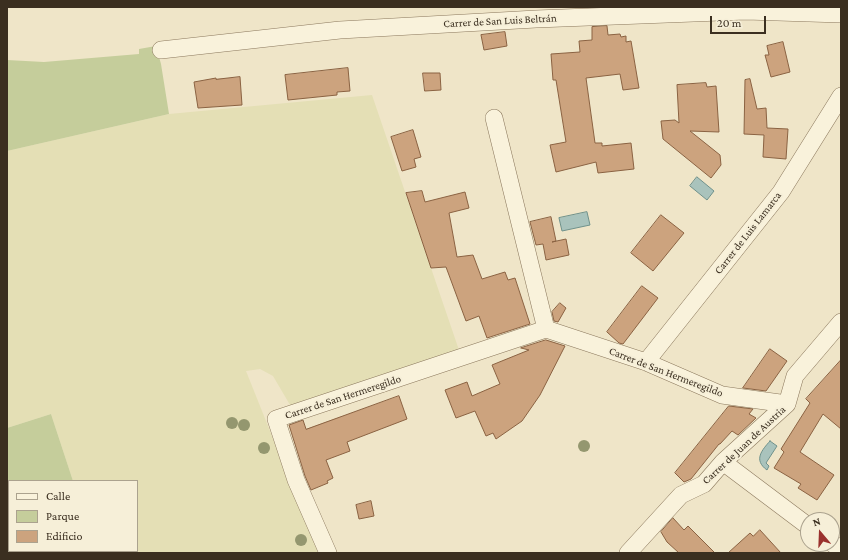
<!DOCTYPE html>
<html>
<head>
<meta charset="utf-8">
<style>
  body { margin:0 }
  #map { position:relative; width:848px; height:560px; overflow:hidden; background:#efe5c8; font-family:"Crimson Pro",serif }
  canvas { display:block }
  .frame { position:absolute; inset:0; border:8px solid #3b2f20; pointer-events:none }
  .legend { position:absolute; left:8px; top:480px; width:130px; height:72px; box-sizing:border-box; background:#f6efd8; border:1px solid #aba28e; margin:0; padding:5px 7px; list-style:none; font-size:12px; color:#3b2f20 }
  .legend li { display:flex; align-items:center; gap:8px; height:20px }
  .legend b { width:20px; border:1px solid #aba28e }
  .north { position:absolute; left:800px; top:512px; width:40px; height:40px; box-sizing:border-box; background:#f6efd8; border:1px solid #aba28e; border-radius:50%; rotate:341deg; font-size:11px; font-weight:700; line-height:16px; text-align:center; color:#3b2f20 }
  .north::after { content:''; display:block; margin:auto; width:14px; height:18px; background:#9a312d; clip-path:polygon(50% 0,100% 100%,50% 72%,0 100%) }
  .scale { position:absolute; left:710px; top:16px; width:56px; height:18px; box-sizing:border-box; border:2px solid #3b2f20; border-top:0; padding-left:5px; font-size:12px; line-height:14px; white-space:nowrap; color:#3b2f20; -webkit-text-stroke:3px #f6efd8; paint-order:stroke }
</style>
</head>
<body>
<div id="map">
<canvas width="848" height="560"></canvas>
<div class="frame"></div>
<ul class="legend">
<li><b style="height:5px;background:#f9f2db"></b>Calle</li>
<li><b style="height:11px;background:#c5cd9b"></b>Parque</li>
<li><b style="height:11px;background:#cca37e"></b>Edificio</li>
</ul>
<div class="north">N</div>
<div class="scale">20 m</div>
</div>
<script>
const ctx = document.querySelector('canvas').getContext('2d');
ctx.lineJoin = 'round';
function fill(path, color) { ctx.fillStyle = color; ctx.fill(path, 'evenodd'); }
function strokePath(path, color, width, dash) { ctx.strokeStyle = color; ctx.lineWidth = width; ctx.lineCap = dash ? 'butt' : 'round'; ctx.setLineDash(dash || []); ctx.stroke(path); }
function write(font, color, halo, rows, align = 'center') {
  ctx.font = font + ' "Crimson Pro",serif'; ctx.lineWidth = 4; ctx.setLineDash([]); ctx.textBaseline = 'middle'; ctx.strokeStyle = halo; ctx.fillStyle = color; for (const [text, x, y, turn = 0] of rows) {
    ctx.save(); ctx.translate(x, y); ctx.rotate((+turn || 0) * Math.PI / 180); ctx.textAlign = isNaN(turn) ? turn : align; if (halo) ctx.strokeText(text, 0, 0); ctx.fillText(text, 0, 0); ctx.restore();
  }
}
fill(new Path2D(`
  M372,95L461,356L293,410L273,376L260,369L246,371L292,486L321,553H97V551H137V481H73L51,414L7,428V151L169,114Z`), '#e4dfb5');
fill(new Path2D(`
  M156,46L161,64L169,114L7,151V60L44,62L139,54V49Z
  M51,414L73,481H9V551H97V553H7V428Z`), '#c5cd9b');
const water = new Path2D(`
  M697,177L714,191L707,200L690,186Z
  M587,212L590,225L562,231L559,218Z
  M770,441L777,446L766,463L769,466L767,470C753,460 762,450 770,441Z`);
fill(water, '#a9c3bc');
strokePath(water, '#6f918b', 1);
const building = new Path2D(`
  M607,26L608,35L620,34L621,37L626,36V42L631,41L639,88L623,90L620,74L586,78L595,143H602V146L631,143L634,169L598,173L596,162L556,172L550,145L566,142L556,80H553L551,54L580,52L579,41L592,40V27Z
  M505,32L507,46L484,50L481,35Z
  M783,42L790,72L771,77L765,55H769L767,46Z
  M348,68L350,91L337,92V95L288,100L285,75Z
  M423,73H440L441,90L425,91Z
  M240,77L242,105L198,108L194,82L216,78V79Z
  M750,79L757,109L766,108L767,128L788,129L786,159L763,157L764,135L744,134L745,80Z
  M706,83L707,87L716,86L719,132L690,131L720,155L721,165L711,178L663,139L661,121L675,120L679,123L677,85Z
  M413,130L421,157L414,159L416,167L402,171L391,137Z
  M422,191L425,202L465,192L469,208L449,213L457,257L473,255L482,279L505,272L508,280L515,278L530,324L487,338L479,316L466,321L446,267L431,268L406,193Z
  M661,215L684,233L653,271L631,253Z
  M551,217L556,241L552,242L566,239L569,255L546,260L543,244L536,245L530,222Z
  M642,286L658,298L623,344L619,343L607,332Z
  M560,303L566,308L558,322L554,321L552,312Z
  M546,340L565,346L540,395L522,421L496,439L493,433L486,436L475,411L456,418L445,390L467,382L472,396L500,384L492,365L529,350L521,348Z
  M770,349L787,361L766,391L743,388Z
  M841,360V429L823,414L800,452L834,475L817,500L798,488L801,484L774,468L784,452L781,449L810,403L806,399Z
  M399,396L407,419L347,442L350,451L326,460L333,478L327,481L328,483L311,490L305,476L289,425L303,420L306,429Z
  M729,406L753,409L749,414L756,418L738,435L732,431L720,444H719L691,479L684,482L675,473Z
  M371,501L374,516L359,519L356,505Z
  M673,518L684,530L688,526L715,553H679L667,542L661,532Z
  M760,530L781,553H728L750,533L753,536Z`);
fill(building, '#cca37e');
strokePath(building, '#8a6242', 1);
const street = new Path2D(`
  M161,50L340,30L536,19L746,11L841,14
  M494,118L546,329
  M646,362L781,192L841,96
  M723,462L808,526
  M832,543L841,550
  M328,553L296,480L276,419L546,329L646,362L722,395L787,404
  M628,553L681,495L704,484L723,462L787,404L795,376L841,322`);
strokePath(street, '#8b785d', 18);
strokePath(street, '#f9f2db', 17);
ctx.fillStyle = '#94976f';
for (const [x, y] of [
  [232,423],
  [244,425],
  [584,446],
  [264,448],
  [301,540]
]) { ctx.beginPath(); ctx.arc(x, y, 6, 0, 2 * Math.PI); ctx.fill(); }
write('11px', '#3b2f20', '#f6efd8', [
  ["Carrer de San Luis Beltrán",500,21,-3],
  ["Carrer de Luis Lamarca",748,233,-52],
  ["Carrer de San Hermeregildo",666,372,21],
  ["Carrer de San Hermeregildo",343,397,-18],
  ["Carrer de Juan de Austria",744,445,-43]
]);
</script>
</body>
</html>
